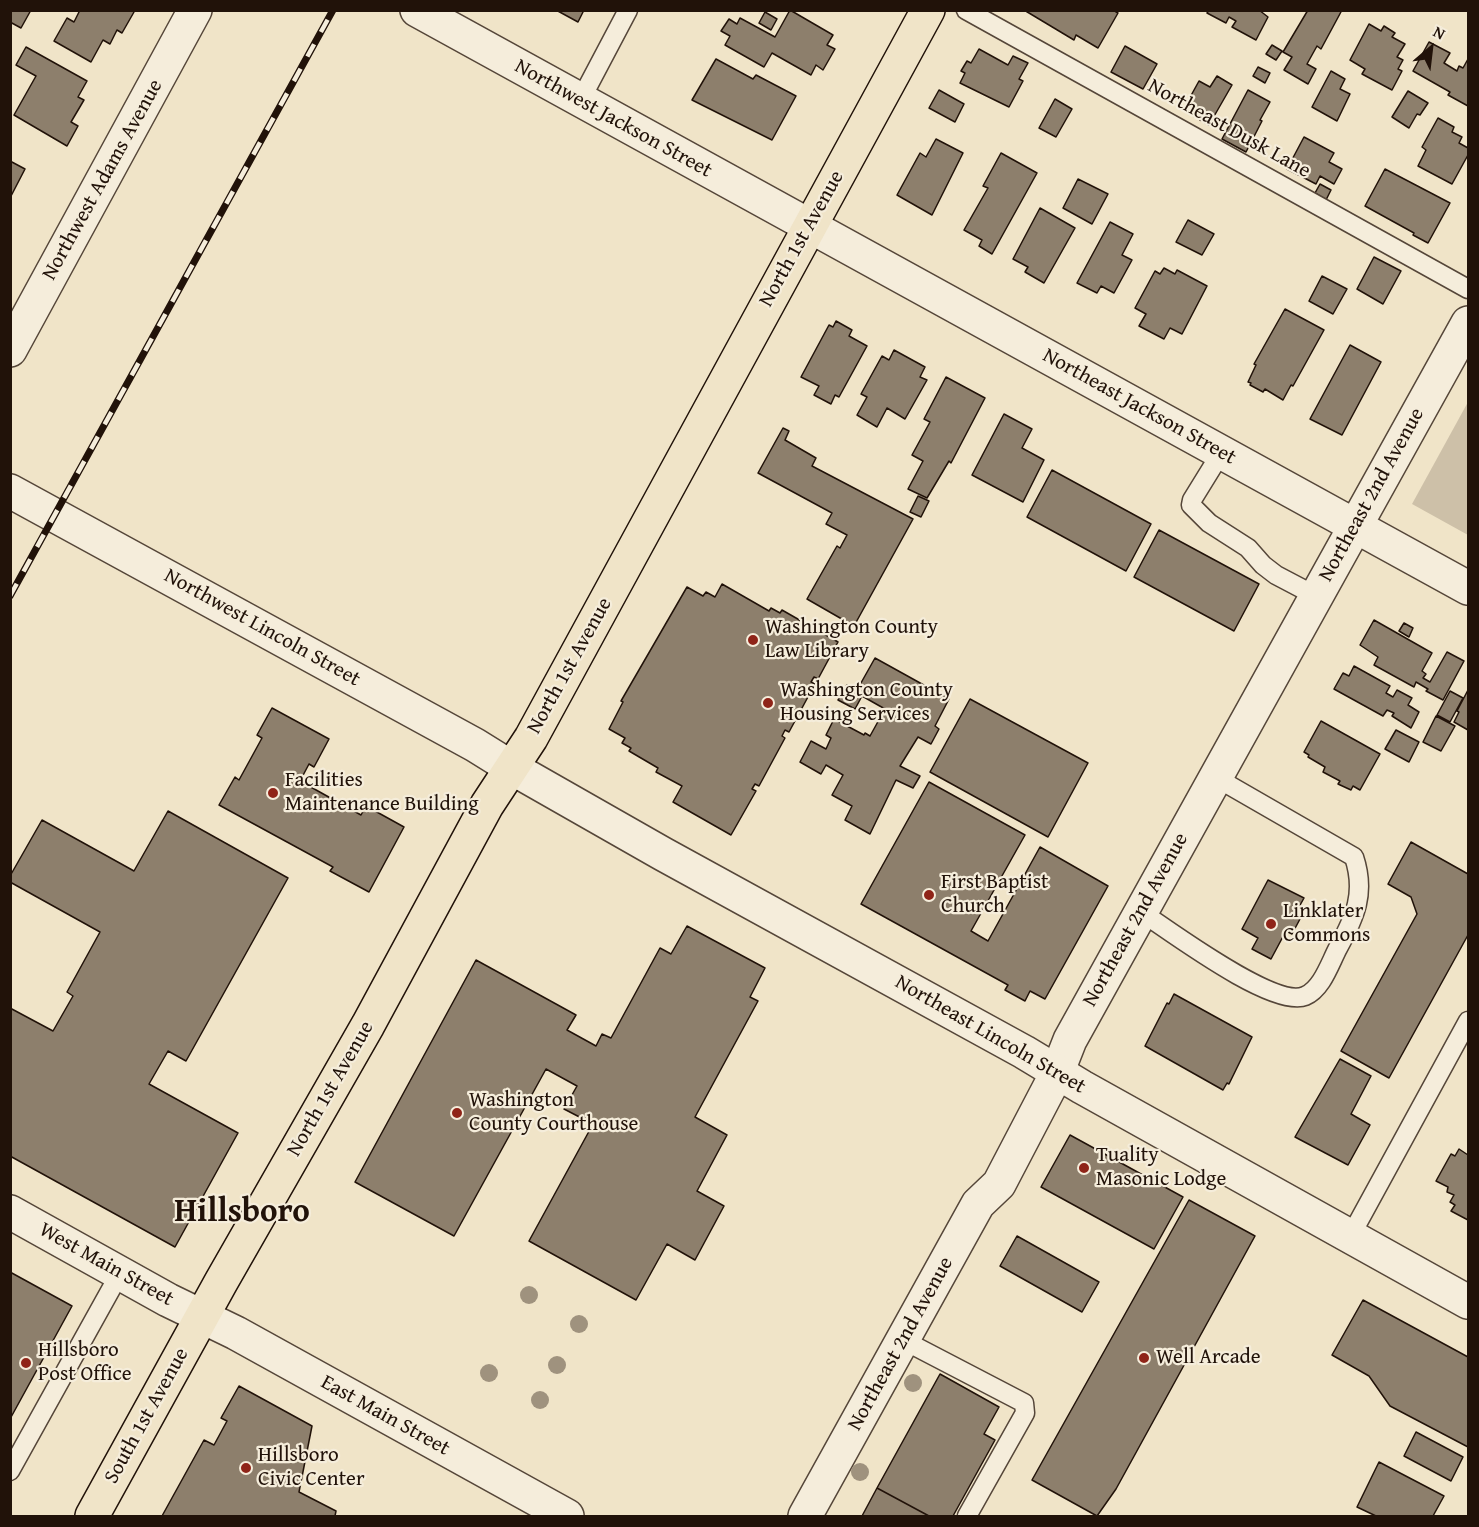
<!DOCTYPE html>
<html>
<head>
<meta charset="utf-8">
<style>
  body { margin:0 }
  #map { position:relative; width:1479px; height:1527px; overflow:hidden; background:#f0e4c8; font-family:"Gentium Book Plus",serif }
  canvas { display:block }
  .frame { position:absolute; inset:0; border:12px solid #211209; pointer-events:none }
  .north { position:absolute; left:1401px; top:18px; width:60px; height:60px; -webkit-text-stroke:4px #f5eddb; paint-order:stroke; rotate:28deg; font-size:16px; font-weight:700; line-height:24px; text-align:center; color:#211209 }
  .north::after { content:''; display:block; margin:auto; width:21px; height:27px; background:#211209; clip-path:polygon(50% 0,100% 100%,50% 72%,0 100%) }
</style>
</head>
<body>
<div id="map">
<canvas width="1479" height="1527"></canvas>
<div class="frame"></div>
<div class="north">N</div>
</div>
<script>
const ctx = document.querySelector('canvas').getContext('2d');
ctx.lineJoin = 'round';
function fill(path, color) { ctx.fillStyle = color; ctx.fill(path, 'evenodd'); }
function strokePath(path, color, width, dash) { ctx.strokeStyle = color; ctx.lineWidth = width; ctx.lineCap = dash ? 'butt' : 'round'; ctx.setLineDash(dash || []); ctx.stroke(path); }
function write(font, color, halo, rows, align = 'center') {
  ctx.font = font + ' "Gentium Book Plus",serif'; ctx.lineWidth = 4.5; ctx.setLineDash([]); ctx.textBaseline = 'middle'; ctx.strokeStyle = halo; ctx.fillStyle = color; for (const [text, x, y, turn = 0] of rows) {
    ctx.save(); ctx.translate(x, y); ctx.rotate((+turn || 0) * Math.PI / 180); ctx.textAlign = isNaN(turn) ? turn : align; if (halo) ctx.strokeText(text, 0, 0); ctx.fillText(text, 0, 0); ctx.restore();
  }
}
fill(new Path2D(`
  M1468,402V535L1412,504Z`), '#cdc0a8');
const building = new Path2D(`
  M10,10H31L21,28L10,22Z
  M80,10H132L134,12L122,33L117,30L110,44L103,40L91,62L54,41L67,18L74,22Z
  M556,10H584L578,22Z
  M790,10L833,35L827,45L835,49L823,70L816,65L811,75L772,53L764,67L725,45L730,36L721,31L729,19L737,24L740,18L775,37Z
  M1024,10H1113L1118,13L1098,48L1076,35L1074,40Z
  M1209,10H1259L1268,17L1256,40L1232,27L1236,21L1229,17L1226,23L1207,13Z
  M1308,10H1342L1321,49L1317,46L1307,64L1316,69L1308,84L1284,70L1292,57L1283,52Z
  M765,12L777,19L771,30L759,23Z
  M1369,24L1381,31L1384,26L1395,33L1392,37L1405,44L1397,57L1403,60L1398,69L1402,71L1392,90L1362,74L1365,69L1350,60Z
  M1429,42L1450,53L1444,63L1457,71L1459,66L1463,68L1468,59V106L1448,95L1450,92L1413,71Z
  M1272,45L1282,51L1276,60L1266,54Z
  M1125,46L1157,64L1143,89L1111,72Z
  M26,47L87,81L78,97L84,100L71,122L78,126L67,146L14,115L36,76L16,65Z
  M979,49L1008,65L1013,56L1028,63L1019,79L1023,81L1009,107L960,83L965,73L961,71L967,61L971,63Z
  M716,59L753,79L756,75L796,96L772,140L692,100Z
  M1258,67L1270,73L1265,83L1253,76Z
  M1331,71L1345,79L1340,89L1350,94L1337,121L1312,107Z
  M1217,76L1232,85L1209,125L1183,110L1199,81L1210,87Z
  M939,90L964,104L955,122L929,108Z
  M1248,90L1270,102L1260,120L1262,121L1246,152L1222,139Z
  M1408,91L1428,103L1420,115L1417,114L1409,128L1392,117Z
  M1055,99L1072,109L1056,137L1039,128Z
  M1438,118L1454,127L1452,132L1462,137L1459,143L1468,148V155L1452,184L1418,166L1426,150L1422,147Z
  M1304,137L1334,153L1329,162L1342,169L1334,184L1320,176L1316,184L1287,169Z
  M936,139L963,153L932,215L897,195L920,153L926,157Z
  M1001,153L1037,173L992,254L979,246L982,240L964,230L988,188L983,186Z
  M10,161L25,169L10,198Z
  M1385,169L1450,203L1428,243L1413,235L1414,233L1365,206Z
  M1078,179L1108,194L1092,224L1063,208Z
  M1320,184L1331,190L1326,200L1315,193Z
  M1040,208L1075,228L1044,283L1025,272L1028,267L1013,259Z
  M1188,220L1214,234L1202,255L1176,242Z
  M1110,222L1133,234L1122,255L1132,260L1114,293L1101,286L1097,293L1077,283Z
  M1374,257L1401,271L1383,304L1357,289Z
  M1164,268L1175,274L1177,270L1207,286L1182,334L1170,328L1164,339L1139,326L1146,314L1135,308L1155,271L1160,274Z
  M1322,276L1347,289L1333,314L1309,301Z
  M1285,309L1324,330L1293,386L1291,385L1283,400L1265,389L1263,392L1250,385L1251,383L1248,382L1256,365L1254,364Z
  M836,321L852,330L849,336L867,346L839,397L835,395L831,404L814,395L819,386L801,377L829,325L833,327Z
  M1350,345L1381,362L1342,435L1310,419Z
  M894,350L925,367L920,377L927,380L905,419L887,408L877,427L857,415L867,397L861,394L882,356L889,360Z
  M946,377L985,398L951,463L949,461L927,498L908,489L923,461L912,455L930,422L924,419Z
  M1004,414L1032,429L1022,448L1044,460L1023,502L972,475Z
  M783,428L789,431L785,440L816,458L812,466L913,519L854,626L807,599L837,546L840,548L847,535L826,524L832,513L758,473Z
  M1052,470L1151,524L1126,571L1027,517Z
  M918,496L929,501L921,517L910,512Z
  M1159,530L1259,584L1234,631L1134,577Z
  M722,584L769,611L771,608L780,613L782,610L838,642L818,679L814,677L811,682L815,684L789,732L785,730L782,736L785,738L759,786L755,784L752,789L756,791L731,835L673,802L682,786L656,772L658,768L629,751L631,748L622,743L625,738L609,729L623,702L621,701L687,587L703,596L706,592L715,597Z
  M1374,620L1432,653L1422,671L1426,674L1423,678L1430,682L1447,652L1464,661L1443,700L1426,691L1428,689L1416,682L1414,687L1374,665L1378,657L1360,645Z
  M1404,623L1413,628L1409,637L1399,631Z
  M875,658L949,699L935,726L939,729L931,744L918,737L900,766L920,776L913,788L896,780L870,834L845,820L852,806L832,795L843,775L826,765L821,774L800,762L811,741L826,749L831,738L826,735L834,719L864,735L865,733L870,736L885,709L862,696L855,709L838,700L847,685L857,690Z
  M1354,666L1390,686L1386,693L1393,697L1397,690L1412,698L1408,705L1419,712L1411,728L1392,716L1394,713L1387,710L1383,716L1334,689L1343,673L1349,676Z
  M1468,690V730L1454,722L1459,712L1457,711Z
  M1450,691L1463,698L1450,722L1437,715Z
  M970,699L1088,763L1048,837L930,772Z
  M272,708L329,739L314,767L309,764L300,781L361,815L366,806L404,827L369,892L330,871L333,867L219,805L235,777L239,780L262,738L257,735Z
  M1436,716L1455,726L1441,751L1423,742Z
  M1321,721L1380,754L1360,790L1353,786L1351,790L1338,784L1340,781L1323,772L1325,767L1308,757L1309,755L1304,752Z
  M1396,730L1419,742L1409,762L1385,749Z
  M929,782L1025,835L971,931L988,941L1040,847L1108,886L1045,999L1030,991L1025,1001L1005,990L1008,985L861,904Z
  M168,811L288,878L186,1061L168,1051L149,1084L238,1133L175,1247L10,1156V1008L53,1031L73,996L67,992L100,932L10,882V876L42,820L134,871Z
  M1411,842L1468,874V935L1389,1078L1341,1051L1417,914L1411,897L1388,884Z
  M1268,880L1304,898L1294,916L1300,919L1292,934L1286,931L1271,959L1252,949L1258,938L1242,929Z
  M687,926L765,968L750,997L758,1001L695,1117L727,1135L697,1191L724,1206L695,1260L667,1244L636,1300L529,1241L593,1124L564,1109L577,1086L546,1069L454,1236L355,1182L476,960L576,1015L567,1030L596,1046L602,1034L611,1038L660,948L671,954Z
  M1174,994L1252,1037L1229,1084L1227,1083L1223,1090L1145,1046L1167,1003L1169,1004Z
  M1340,1059L1371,1076L1351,1114L1370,1125L1348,1165L1295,1137Z
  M1070,1135L1183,1197L1154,1249L1041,1187Z
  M1459,1149L1468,1155V1220L1451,1211L1455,1205L1450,1202L1454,1195L1447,1192L1448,1187L1436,1181L1451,1154L1455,1156Z
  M1189,1200L1255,1236L1116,1489L1097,1516L1032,1480Z
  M1017,1236L1099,1282L1082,1312L1000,1266Z
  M10,1272L72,1306L10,1419Z
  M1363,1300L1468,1357V1447L1390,1406L1369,1376L1332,1355Z
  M940,1374L999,1407L984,1434L995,1440L953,1516H929L877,1488Z
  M239,1386L312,1426L299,1492L336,1511L335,1516H162L204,1440L214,1445L227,1421L221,1418Z
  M1416,1432L1463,1457L1451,1481L1404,1456Z
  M1379,1462L1444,1496L1433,1516H1376L1357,1507Z
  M877,1488L929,1516H862Z`);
fill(building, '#8d7f6c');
strokePath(building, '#211209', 1.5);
const service = new Path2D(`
  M966,10L1468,289
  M580,101L628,10
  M1221,453L1192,500L1191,505L1209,523L1248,548L1263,565L1276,575L1316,596
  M1141,912C1170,931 1274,1009 1305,996C1322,989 1330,963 1338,948C1355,917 1366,893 1354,857L1215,777
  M1350,1237L1468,1021
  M903,1340L1024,1403L1025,1413L967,1516
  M10,1471L120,1273`);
const minor = new Path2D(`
  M417,10L1468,588
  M10,350L195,10
  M10,491L475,745L512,768
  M1057,1073L1070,1040L1468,323`);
const tertiary = new Path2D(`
  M512,768L663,854L1024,1052L1082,1087L1468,1302
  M10,1212L168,1300L236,1333L567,1516
  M805,1516L978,1204L999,1184L1057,1073`);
const primary = new Path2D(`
  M92,1516L221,1282L368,1025L487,805L531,738L928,10`);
strokePath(service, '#554639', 21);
strokePath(minor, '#554639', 36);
strokePath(tertiary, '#554639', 36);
strokePath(primary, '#211209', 36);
strokePath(service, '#f5eddb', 18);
strokePath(minor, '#f5eddb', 33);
strokePath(tertiary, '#f5eddb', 33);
strokePath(primary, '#f0e4c8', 33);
const rail = new Path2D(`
  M10,596L333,10`);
strokePath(rail, '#211209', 7);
strokePath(rail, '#f5eddb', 4.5, [14]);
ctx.fillStyle = '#9f927e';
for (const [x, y] of [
  [529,1295],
  [579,1324],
  [557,1365],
  [489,1373],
  [913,1383],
  [540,1400],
  [860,1472]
]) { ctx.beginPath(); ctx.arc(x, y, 9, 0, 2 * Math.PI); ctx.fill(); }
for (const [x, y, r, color] of [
  [753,640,6,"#8f2418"],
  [768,703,6,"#8f2418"],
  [273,793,6,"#8f2418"],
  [929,895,6,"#8f2418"],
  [1271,924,6,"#8f2418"],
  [457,1113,6,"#8f2418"],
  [1084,1168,6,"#8f2418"],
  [1144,1358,6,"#8f2418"],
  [26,1363,6,"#8f2418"],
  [246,1468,6,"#8f2418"]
]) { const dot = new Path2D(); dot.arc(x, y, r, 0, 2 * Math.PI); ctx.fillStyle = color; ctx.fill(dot); strokePath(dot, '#f5eddb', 2); }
write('21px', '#211209', '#f5eddb', [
  ["Northwest Jackson Street",613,119,29],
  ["Northeast Dusk Lane",1229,129,29],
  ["Northwest Adams Avenue",103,180,-61],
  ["North 1st Avenue",802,239,-61],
  ["Northeast Jackson Street",1139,407,29],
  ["Northeast 2nd Avenue",1372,495,-61],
  ["Northwest Lincoln Street",262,628,29],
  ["North 1st Avenue",570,666,-61],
  ["Northeast 2nd Avenue",1136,920,-61],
  ["Northeast Lincoln Street",990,1035,30],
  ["North 1st Avenue",331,1089,-60],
  ["West Main Street",106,1265,29],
  ["Northeast 2nd Avenue",901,1344,-61],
  ["South 1st Avenue",147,1416,-61],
  ["East Main Street",385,1416,29]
]);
write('21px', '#211209', '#f5eddb', [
  ["Washington County",765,628],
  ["Law Library",765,652],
  ["Washington County",780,691],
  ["Housing Services",780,715],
  ["Facilities",285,781],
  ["Maintenance Building",285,805],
  ["First Baptist",941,883],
  ["Church",941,907],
  ["Linklater",1283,912],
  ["Commons",1283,936],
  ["Washington",469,1101],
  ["County Courthouse",469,1125],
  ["Tuality",1096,1156],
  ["Masonic Lodge",1096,1180],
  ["Hillsboro",38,1351],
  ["Post Office",38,1375],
  ["Well Arcade",1156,1358],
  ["Hillsboro",258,1456],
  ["Civic Center",258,1480]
], 'left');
write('bold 33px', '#211209', '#f5eddb', [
  ["Hillsboro",242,1213]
]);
</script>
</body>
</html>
